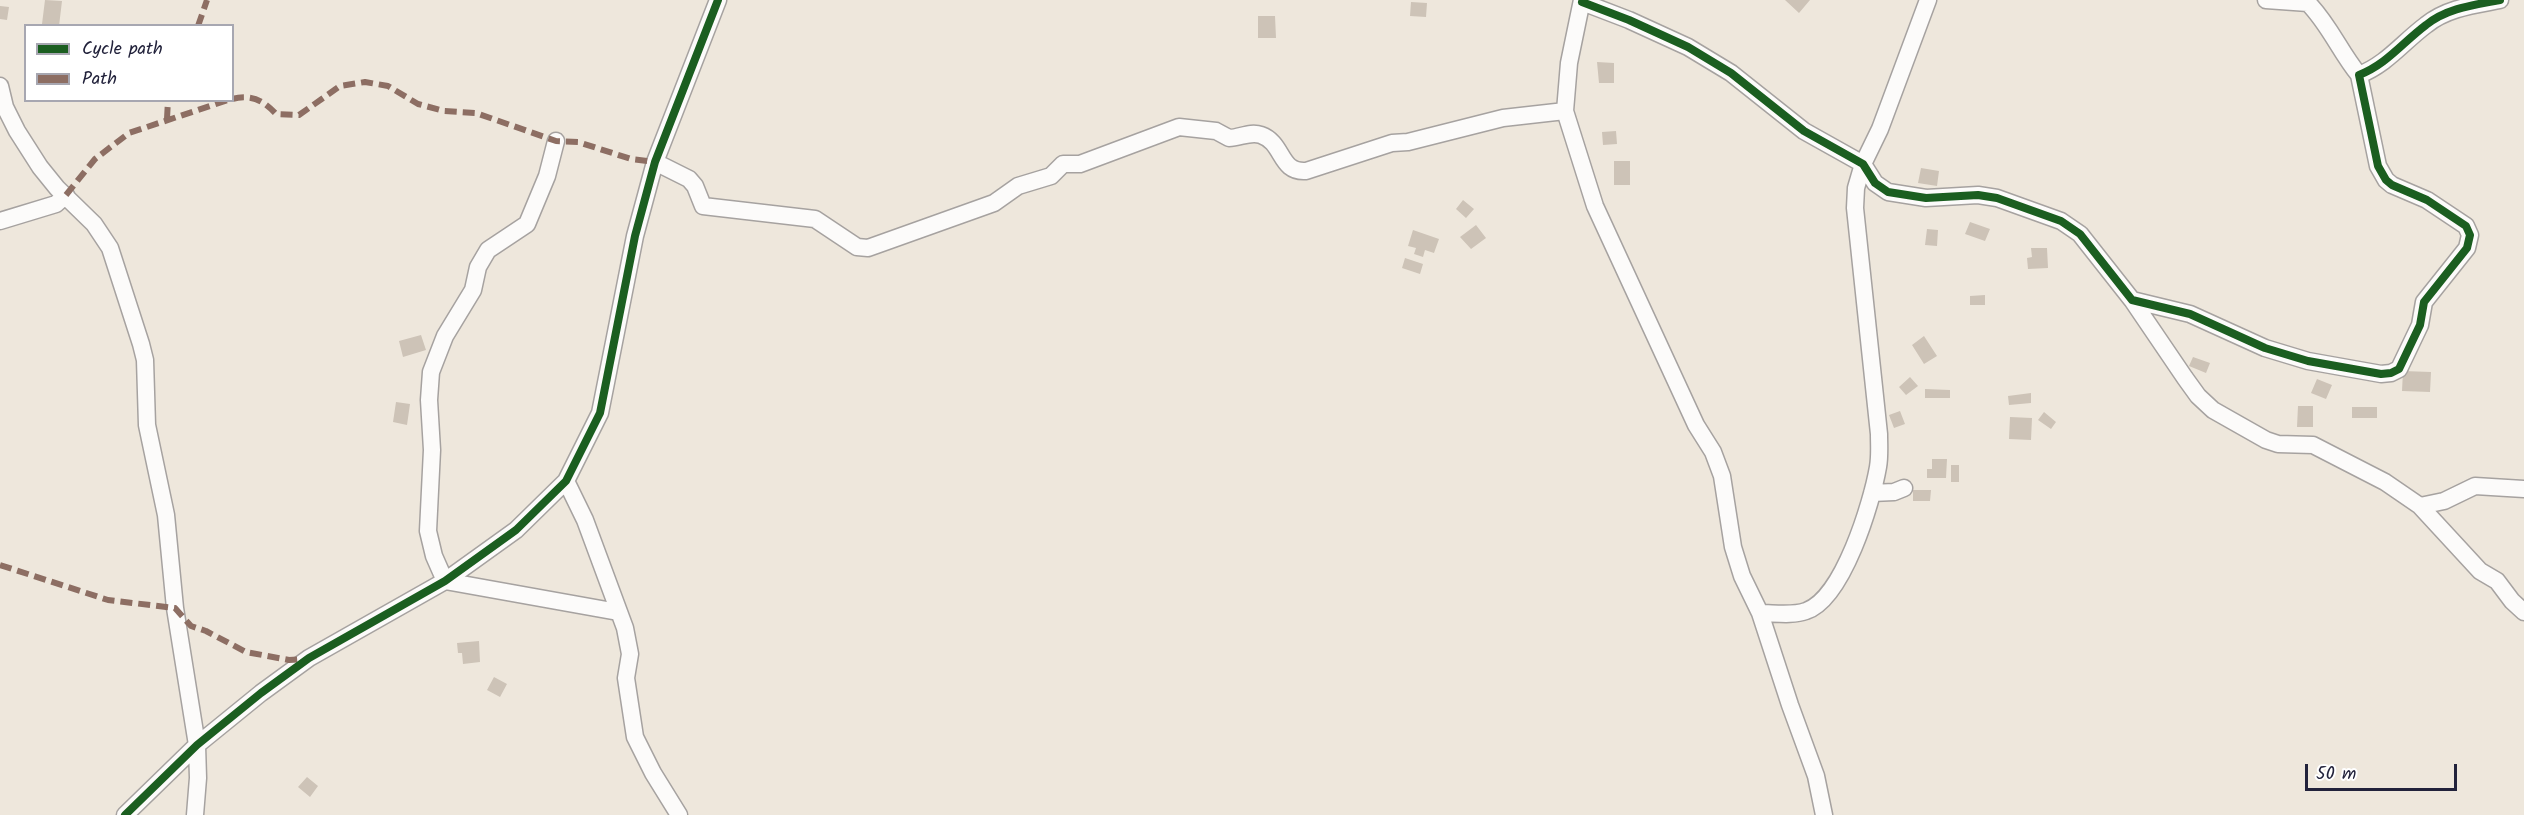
<!DOCTYPE html>
<html>
<head>
<meta charset="utf-8">
<style>
  body { margin:0 }
  #map { position:relative; width:2524px; height:815px; overflow:hidden; background:#eee7dc; font-family:Kalam,sans-serif }
  canvas { display:block }
  .legend { position:absolute; left:24px; top:24px; width:210px; height:78px; box-sizing:border-box; background:#fff; border:2px solid #a7a7b1; margin:0; padding:8px 10px; list-style:none; font-size:18px; color:#22223b }
  .legend li { display:flex; align-items:center; gap:12px; height:30px }
  .legend b { width:30px; border:2px solid #a7a7b1 }
  .scale { position:absolute; left:2305px; top:764px; width:152px; height:27px; box-sizing:border-box; border:3px solid #22223b; border-top:0; padding-left:8px; font-size:18px; line-height:21px; white-space:nowrap; color:#22223b; -webkit-text-stroke:4px #fff; paint-order:stroke }
</style>
</head>
<body>
<div id="map">
<canvas width="2524" height="815"></canvas>
<ul class="legend">
<li><b style="height:8px;background:#1b5e20"></b>Cycle path</li>
<li><b style="height:8px;background:#8d6e63"></b>Path</li>
</ul>
<div class="scale">50 m</div>
</div>
<script>
const ctx = document.querySelector('canvas').getContext('2d');
ctx.lineJoin = 'round';
function fill(path, color) { ctx.fillStyle = color; ctx.fill(path, 'evenodd'); }
function strokePath(path, color, width, dash) { ctx.strokeStyle = color; ctx.lineWidth = width; ctx.lineCap = dash ? 'butt' : 'round'; ctx.setLineDash(dash || []); ctx.stroke(path); }
fill(new Path2D(`
  M45,0L62,1L59,26L42,24Z
  M1785,0H1810L1799,13Z
  M1411,2L1427,3L1426,17L1410,16Z
  M0,6L9,7L7,20L0,19Z
  M1258,16H1275L1276,38H1258Z
  M1597,62L1614,63V83H1599Z
  M1616,131L1617,144L1603,145L1602,132Z
  M1614,161H1630V185H1614Z
  M1921,168L1939,171L1937,186L1918,183Z
  M1463,200L1474,209L1466,218L1456,209Z
  M1970,222L1990,229L1985,241L1965,234Z
  M1476,225L1486,238L1471,249L1460,237Z
  M1927,229L1938,230L1937,246L1925,245Z
  M1413,230L1439,239L1434,253L1425,250L1423,257L1414,254L1416,248L1408,246Z
  M2031,248H2047L2048,268L2028,269L2027,258L2032,257Z
  M1405,258L1423,264L1420,274L1402,268Z
  M1985,295V305H1970V296Z
  M421,335L426,350L403,357L399,341Z
  M1924,336L1937,356L1924,364L1912,345Z
  M2193,357L2210,363L2206,373L2189,366Z
  M2403,371L2431,372L2430,392L2402,391Z
  M1910,377L1918,386L1906,395L1899,387Z
  M2317,379L2332,385L2326,399L2311,393Z
  M1925,389L1950,390V398H1925Z
  M2031,393V403L2009,405L2008,396Z
  M396,402L410,404L407,425L393,422Z
  M2298,406H2313V427H2297Z
  M2352,407H2377V418H2352Z
  M1900,411L1905,424L1894,428L1889,415Z
  M2044,412L2056,422L2051,429L2038,420Z
  M2010,417L2032,418L2031,440L2009,439Z
  M1932,459H1947L1946,478H1927V469H1932Z
  M1951,465H1959V482H1951Z
  M1913,490H1931L1930,501H1913Z
  M479,641L480,662L463,664L462,653H458L457,643Z
  M494,677L507,684L500,697L487,690Z
  M307,777L318,786L310,797L298,787Z`), '#cdc3b7');
const street = new Path2D(`
  M1582,0L1569,63L1565,111L1595,206L1696,425L1713,452L1722,476L1733,547L1742,576L1760,613L1790,705L1816,776L1824,815
  M2266,0L2308,3C2329,24 2340,52 2359,75
  M1582,2L1629,20L1688,47L1731,73L1804,131L1863,164L1875,183L1888,192L1926,198L1978,195L1997,198L2061,221L2080,234L2132,300L2190,314L2265,348L2308,361L2381,374L2391,373L2399,369L2420,325L2424,302L2467,248L2470,235L2466,226L2427,200L2392,185L2386,180L2378,166L2359,75C2387,64 2402,43 2426,25C2447,8 2474,5 2500,0
  M0,86L5,107L17,131L40,167L57,188L94,224L110,248L141,344L145,360L147,425L166,515L175,608L197,745L198,778L195,815
  M556,141L547,176L527,224L488,250L478,267L473,290L445,336L431,372L429,400L432,450L428,531L434,556L445,581L618,612
  M655,162L689,179L695,186L703,206L815,219L857,247L868,248L994,203L1018,186L1051,176L1063,164H1080L1179,127L1216,131L1229,138C1240,138 1250,131 1261,135C1284,143 1279,173 1306,171L1392,143L1408,142L1503,118L1565,111
  M0,221L56,204L66,195
  M2132,300L2185,378L2198,396L2213,410L2266,440L2278,444L2313,445L2385,482L2420,506L2480,571L2497,581L2512,601L2524,612
  M566,481L585,520L625,628L630,654L626,678L635,737L653,773L679,815
  M1872,493L1894,492L1904,488
  M2420,506L2444,501L2475,486L2524,489
  M1760,613C1774,613 1793,616 1806,611C1843,599 1872,502 1878,467C1880,456 1879,445 1879,434L1855,208L1856,188L1863,164L1880,129L1928,0
  M125,815L197,745L261,693L309,658L445,581L516,530L566,481L600,413L635,236L655,162L718,0`);
strokePath(street, '#a6a2a0', 19);
strokePath(street, '#fcfbfa', 16);
strokePath(new Path2D(`
  M198,26L207,0
  M232,99C251,94 263,100 276,114L299,115L340,86L365,82L388,86L418,104L444,111L476,113L556,141L578,142L631,159L655,162
  M167,119L168,100
  M66,195L95,159L129,133L228,100
  M0,565L108,600L175,608L191,626L206,631L246,652L289,660L303,659`), '#8d6e63', 6, [12, 6]);
strokePath(new Path2D(`
  M1582,2L1629,20L1688,47L1731,73L1804,131L1863,164L1875,183L1888,192L1926,198L1978,195L1997,198L2061,221L2080,234L2132,300L2190,314L2265,348L2308,361L2381,374L2391,373L2399,369L2420,325L2424,302L2467,248L2470,235L2466,226L2427,200L2392,185L2386,180L2378,166L2359,75C2387,64 2402,43 2426,25C2447,8 2474,5 2500,0
  M125,815L197,745L261,693L309,658L445,581L516,530L566,481L600,413L635,236L655,162L718,0`), '#1b5e20', 8);
</script>
</body>
</html>
